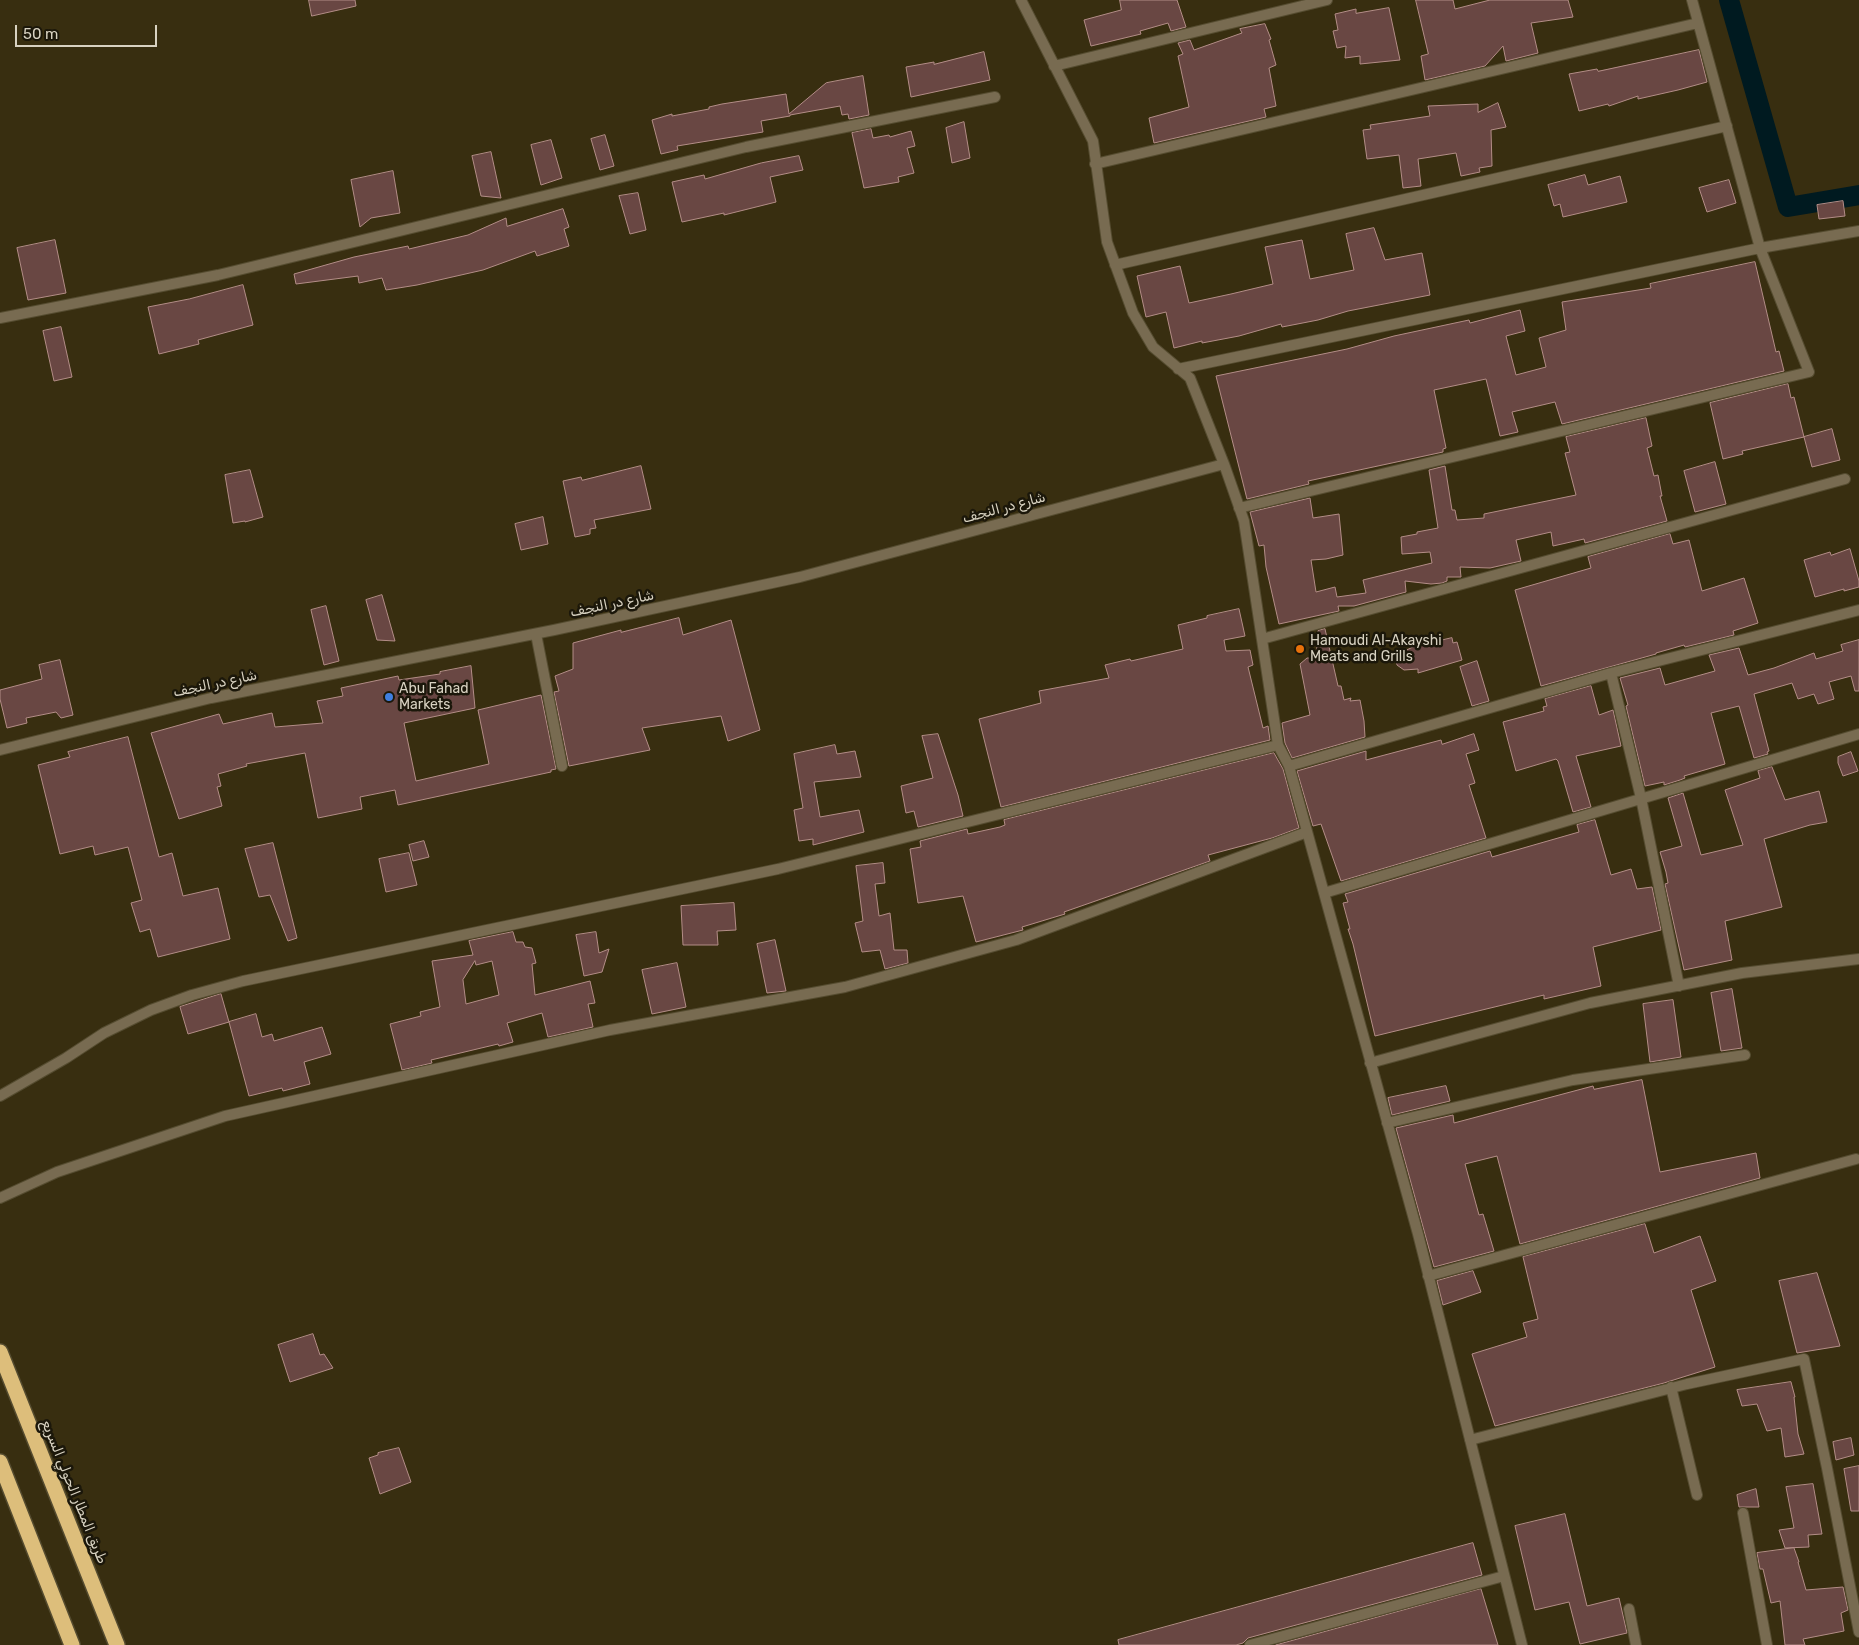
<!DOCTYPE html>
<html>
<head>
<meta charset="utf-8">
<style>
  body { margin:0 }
  #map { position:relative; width:1859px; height:1645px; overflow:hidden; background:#382e10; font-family:Rubik,sans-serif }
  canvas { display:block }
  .scale { position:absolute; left:15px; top:25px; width:142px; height:22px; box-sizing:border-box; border:2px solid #d8d2c1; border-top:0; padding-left:6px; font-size:15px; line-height:18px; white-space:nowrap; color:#d8d2c1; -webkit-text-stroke:4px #1b170a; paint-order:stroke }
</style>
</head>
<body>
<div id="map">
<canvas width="1859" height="1645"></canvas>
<div class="scale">50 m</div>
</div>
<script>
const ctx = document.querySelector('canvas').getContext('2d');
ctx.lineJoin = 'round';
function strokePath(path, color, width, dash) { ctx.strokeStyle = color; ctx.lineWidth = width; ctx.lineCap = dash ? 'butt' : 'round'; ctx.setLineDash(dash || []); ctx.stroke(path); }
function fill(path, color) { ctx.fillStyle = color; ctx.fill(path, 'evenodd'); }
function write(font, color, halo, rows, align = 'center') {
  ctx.font = font + ' Rubik,Cairo,sans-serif'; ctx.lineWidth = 5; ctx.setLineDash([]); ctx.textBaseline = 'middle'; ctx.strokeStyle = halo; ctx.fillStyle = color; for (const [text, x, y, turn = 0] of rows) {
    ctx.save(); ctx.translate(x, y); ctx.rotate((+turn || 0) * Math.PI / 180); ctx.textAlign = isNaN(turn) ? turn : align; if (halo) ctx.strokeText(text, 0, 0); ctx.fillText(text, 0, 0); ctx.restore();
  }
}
strokePath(new Path2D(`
  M1729,0L1788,207L1859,195`), '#001a20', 20);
const building = new Path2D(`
  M309,0H355L356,6L312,16Z
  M1120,0H1177L1186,27L1171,31L1168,23L1140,31L1141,34L1091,46L1084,20L1121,10Z
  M1416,0H1453L1455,9L1490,0H1568L1573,17L1531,23L1538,53L1506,61L1503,46L1485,66L1425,80L1421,56L1428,54Z
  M1389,8L1400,60L1360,64V56L1345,58L1346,46L1337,48L1333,31L1338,30L1335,14L1356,9V13Z
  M1265,24L1271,39L1269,40L1276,65L1269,68L1276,106L1264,109L1266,117L1154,143L1149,118L1189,107L1178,56L1183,54L1178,43L1190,40L1194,50L1242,33L1240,29Z
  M1699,50L1707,82L1678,90L1638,99V96L1609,106L1608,104L1579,111L1569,74L1597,69L1598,71Z
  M984,52L990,80L911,97L906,67L934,62V64Z
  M863,76L869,115L849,119L848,114L842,115L840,106L790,115V116L761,121L763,132L677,146L678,150L661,154L652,120L672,114V116L709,109V107L722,104L786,94L789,114L826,83Z
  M1498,103L1506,127L1491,130L1492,166L1479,168L1480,172L1461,176L1456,153L1418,159L1421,186L1403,188L1399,155L1367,159L1363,130L1371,129L1370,125L1430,116L1428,106L1478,104V112Z
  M964,122L970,158L952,163L946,128Z
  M871,129L873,138L889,135L890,137L911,131L915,146L907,148L914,173L898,177L899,182L864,188L852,133Z
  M605,135L614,166L600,170L591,139Z
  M551,140L562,178L541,185L531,145Z
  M491,152L501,198L481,196L472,156Z
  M799,156L803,170L770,177L776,202L724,215V213L682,222L672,182L704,175L705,179L761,163Z
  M393,171L400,213L371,218L360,227L351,180Z
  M1585,175L1588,185L1620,176L1627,202L1563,217L1560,204L1554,206L1548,185Z
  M1729,180L1736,203L1707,212L1699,188Z
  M638,193L646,230L630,234L619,196Z
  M1843,201L1845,216L1819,219L1817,205Z
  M563,209L569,227L564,229L569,246L537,256L535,251L483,270L417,285L386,290L382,278L359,283L358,276L296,284L294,274L354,257L408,246L409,249L468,235L506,218L507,226Z
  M1374,228L1385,260L1422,253L1430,295L1348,311L1318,320L1282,327L1281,324L1239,336L1202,343V341L1174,348L1166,312L1146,317L1137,276L1180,266L1189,303L1231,294L1273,284L1265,247L1302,240L1310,279L1354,270L1346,234Z
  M55,240L66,293L28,300L17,248Z
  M1755,262L1776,352L1779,351L1784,371L1562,424L1555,402L1512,412L1518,432L1500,436L1486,379L1434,390L1446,448L1443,449V452L1308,481L1309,484L1247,499L1216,376L1347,349L1394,336L1469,320L1470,323L1520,310L1525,331L1506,336L1516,375L1546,367L1539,338L1566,330L1562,302L1651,288L1650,284Z
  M243,285L253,325L198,340L199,344L159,354L148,307L189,299Z
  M61,327L72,377L54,381L43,331Z
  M1788,384L1791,398L1794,397L1804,437L1742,451L1743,454L1723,459L1710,403Z
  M1646,418L1652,446L1647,448L1654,476L1658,475L1662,496H1660L1667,521L1585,543L1584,539L1553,546L1551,532L1516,540L1521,561L1490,568L1460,567L1461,577H1447V581L1442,583L1431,584L1405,581L1406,592L1354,606H1338L1339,611L1279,624L1266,567L1264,545L1259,546L1250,512L1310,498L1313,518L1339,514L1343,555L1326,559L1311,560L1316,592L1335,587L1337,597L1366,593L1363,580L1432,563L1430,552L1402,554L1401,537L1417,534V532L1438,528L1429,470L1445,466L1452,510H1455L1457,520L1484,518V514L1576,495L1565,453L1570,452L1566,437Z
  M1832,429L1840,460L1812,467L1804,437Z
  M1715,462L1726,504L1695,512L1684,471Z
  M641,466L651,509L594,520L596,528L590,529V534L575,537L563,481L581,477L582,480Z
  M250,470L263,517L245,522V521L233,523L225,475Z
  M543,517L548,544L521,550L515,524Z
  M1670,534L1673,544L1689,540L1702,591L1744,578L1758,623L1733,631L1734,635L1685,647L1684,645L1656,653V654L1541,686L1515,590L1591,568L1588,557Z
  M1850,549L1859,581V587L1844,591V589L1815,597L1804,560L1830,552L1831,555Z
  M382,595L395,641L377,640L366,600Z
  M326,606L339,661L324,665L311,610Z
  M1239,609L1245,636L1224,640L1226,651L1250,650L1253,665L1248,667L1263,728L1268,726L1270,740L1001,807L979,719L1041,703L1039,691L1109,678L1105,665L1130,659L1131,661L1183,649L1178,625L1207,618V616Z
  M679,618L683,635L731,620L760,730L728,741L721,716L642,728L650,750L569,766L554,692L559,691L555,676L573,669V643L621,630V632Z
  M1325,629L1338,686H1341L1344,700L1351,698L1350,701L1360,700L1364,721L1365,737L1292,758L1285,743L1282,723L1310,715L1300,664L1307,658H1316L1318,631Z
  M1452,638L1453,643L1457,642L1462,660L1418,673V669L1404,670L1397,665L1396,660L1400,653L1413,647Z
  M1859,640V691H1855L1851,676L1829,682L1834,699L1818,704L1814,694L1798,699L1792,683L1754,694L1769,751L1767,752L1768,754L1754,758L1739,706L1711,713L1725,764L1684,776L1685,778L1680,780L1664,785V782L1645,786L1626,706L1628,705L1620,678L1660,668L1665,685L1715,671L1709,655L1739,648L1748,675L1774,668L1814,653L1816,659L1843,651L1841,645Z
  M60,660L73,715L61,718L56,712L26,718L27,723L7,728L0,699V690L42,679L39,665Z
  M1477,661L1489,701L1472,706L1460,667Z
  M471,666L475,708L404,723L416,781L489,764L478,710L541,695L556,769L551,770V772L398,805L395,790L360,797L362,809L318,818L305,753L246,764L247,766L218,774L221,786L217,787L222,806L179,819L151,733L219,714L223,724L272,713L275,727L323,723L317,701L343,696L341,688L398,676L399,680L440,674V672Z
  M1591,686L1599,715L1613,710L1621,746L1576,756L1591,807L1573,812L1558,761L1556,759L1516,771L1503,722L1544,711L1543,707L1547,706L1545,699Z
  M938,734L958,795L963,816L918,827L914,811L906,813L901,786L933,778L922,736Z
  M1474,734L1479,750L1466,754L1475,783L1469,785L1486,838L1341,881L1321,824L1313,826L1297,771L1366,751V760L1441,740L1442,744Z
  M128,737L159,857L172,853L183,896L218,888L230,939L158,957L150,929L140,932L131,903L142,900L128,847L95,855L93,846L60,854L38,765L70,757L68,752Z
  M835,745L837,754L855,751L861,777L814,782L820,817L859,810L864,832L813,845V839L799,841L794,810L803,808L794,754Z
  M1851,752L1858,771L1843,776L1838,763V757Z
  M1274,753L1283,769L1299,828L1272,838L1208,855L1210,861L1064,912L1065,914L1022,927L1023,930L976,942L963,896L918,903L910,849L921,847L920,841L967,829L968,834L1000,827L1005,825L1004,820Z
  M1772,767L1785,800L1819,791L1827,822L1810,825L1764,839L1782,907L1725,921L1732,960L1684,970L1665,884L1668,883L1666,872L1660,852L1682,846L1668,798L1683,793L1701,855L1743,845L1725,790L1760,778L1758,771Z
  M1595,820L1611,875L1631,869L1637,889L1652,887L1661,930L1593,947L1601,986L1544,999V995L1375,1036L1353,944L1348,929H1350L1343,903L1348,902L1345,894L1490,851L1492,857L1579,832L1577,825Z
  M424,841L429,857L413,861L409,845Z
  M273,843L297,938L288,941L270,895L259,897L245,849Z
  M409,853L417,885L386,892L379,859Z
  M883,863L885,883L875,884L879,916L890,913L894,950H907L908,963L885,969L880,950L862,952L855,923L863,921L856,866Z
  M734,903L736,930L717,931L718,945H683L681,906Z
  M513,932L516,942H523L525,947L532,948L536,963L532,964L535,995L590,981L595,1003L588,1004L593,1027L548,1037L542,1013L507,1023L513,1042L499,1046L498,1044L431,1060L432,1063L402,1070L390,1024L421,1016L420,1012L440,1007L432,961L473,955L469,941ZM475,961L476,965L492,961L499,995L466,1004L463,980Z
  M596,932L599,953L609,949L602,972L584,976L576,935Z
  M775,940L786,991L767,993L757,944Z
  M677,963L686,1007L652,1014L642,970Z
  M1732,989L1742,1048L1721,1051L1711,993Z
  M221,994L229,1022L188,1034L180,1007Z
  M1673,1000L1681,1057L1650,1062L1643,1004Z
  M256,1014L262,1037L272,1034L274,1041L322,1027L331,1054L304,1062L310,1084L283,1091L282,1088L249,1096L229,1022Z
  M1642,1080L1660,1172L1756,1153L1760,1178L1520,1244L1497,1156L1465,1164L1479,1215L1483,1214L1494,1251L1434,1267L1396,1128L1453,1115L1454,1123L1593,1086L1594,1089Z
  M1446,1086L1450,1101L1392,1115L1388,1098Z
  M1645,1224L1654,1253L1700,1236L1716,1281L1691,1290L1715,1367L1664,1383L1495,1426L1472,1354L1527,1337L1523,1323L1538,1319L1523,1257Z
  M1473,1271L1481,1292L1443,1305L1437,1281Z
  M1817,1273L1840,1346L1797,1353L1779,1281Z
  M313,1334L320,1355L324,1354L333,1368L290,1382L278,1345Z
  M1791,1382L1795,1397H1794L1798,1434L1804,1454L1785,1457L1781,1428L1767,1431L1757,1404L1742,1406L1737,1390Z
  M1851,1438L1854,1455L1836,1460L1833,1442Z
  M399,1448L411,1482L380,1494L369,1458L378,1455V1453Z
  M1859,1466V1511H1851L1844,1469Z
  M1813,1484L1822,1534L1808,1535L1809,1547L1785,1548L1779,1530L1794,1528L1786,1487Z
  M1756,1489L1759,1507H1739L1737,1495Z
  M1565,1514L1587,1606L1619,1598L1627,1633L1580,1644L1569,1602L1535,1610L1515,1526Z
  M1473,1543L1482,1575L1248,1638L1243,1643L1236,1645H1119L1118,1640Z
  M1794,1548L1799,1562H1798L1806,1590L1843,1587L1848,1610L1841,1613L1844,1631L1803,1639L1805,1645H1785L1780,1601L1771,1603L1763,1569H1760L1757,1553Z
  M1481,1589L1498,1645H1276Z`);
fill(building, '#694743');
strokePath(building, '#b38d87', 1);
const street = new Path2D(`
  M1021,0L1093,141L1107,242L1133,313L1153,347L1190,378L1224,464L1244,521L1278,745
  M1054,66L1327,0
  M1095,164L1698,23
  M1115,265L1727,126
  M0,318L218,275L746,147L995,97
  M1178,369L1760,248L1859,231
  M1239,508L1809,372L1760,248L1692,0
  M536,634L562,766
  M1262,639L1845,479
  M1611,673L1641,798L1679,986
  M0,750L211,698L554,630L800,577L1224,464
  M1289,766L1611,673L1859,610
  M1324,893L1859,734
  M1370,1063L1590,1003L1742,973L1859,959
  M0,1096L66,1058L104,1033L151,1010L192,995L243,981L778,869L1278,745L1289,766L1418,1234L1522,1645
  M1387,1123L1573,1080L1745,1055
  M0,1198L57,1172L225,1116L610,1030L845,987L1016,940L1307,832
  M1428,1276L1856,1159
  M1671,1387L1697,1495
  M1470,1440L1687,1384L1804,1359L1827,1468L1859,1632
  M1743,1513L1767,1645
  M1629,1609L1636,1645
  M1250,1645L1504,1576`);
const highway = new Path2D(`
  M0,1352L117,1645
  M0,1462L72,1645`);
strokePath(street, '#554c30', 12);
strokePath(highway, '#554c30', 18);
strokePath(street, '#786b51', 10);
strokePath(highway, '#ddbe7b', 15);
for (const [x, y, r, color] of [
  [1300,649,5,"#e8710a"],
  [389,697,5,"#3f7fe0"]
]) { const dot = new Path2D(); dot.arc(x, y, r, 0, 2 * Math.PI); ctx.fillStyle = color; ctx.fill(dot); strokePath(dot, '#1b170a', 2); }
write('14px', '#d8d2c1', '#1b170a', [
  ["شارع در النجف",1004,508,-15],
  ["شارع در النجف",612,604,-12],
  ["شارع در النجف",215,684,-12],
  ["طريق المطار الحولي السريع",74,1492,68]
]);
write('14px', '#d8d2c1', '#1b170a', [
  ["Hamoudi Al-Akayshi",1310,641],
  ["Meats and Grills",1310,657],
  ["Abu Fahad",399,689],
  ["Markets",399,705]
], 'left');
</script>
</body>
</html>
